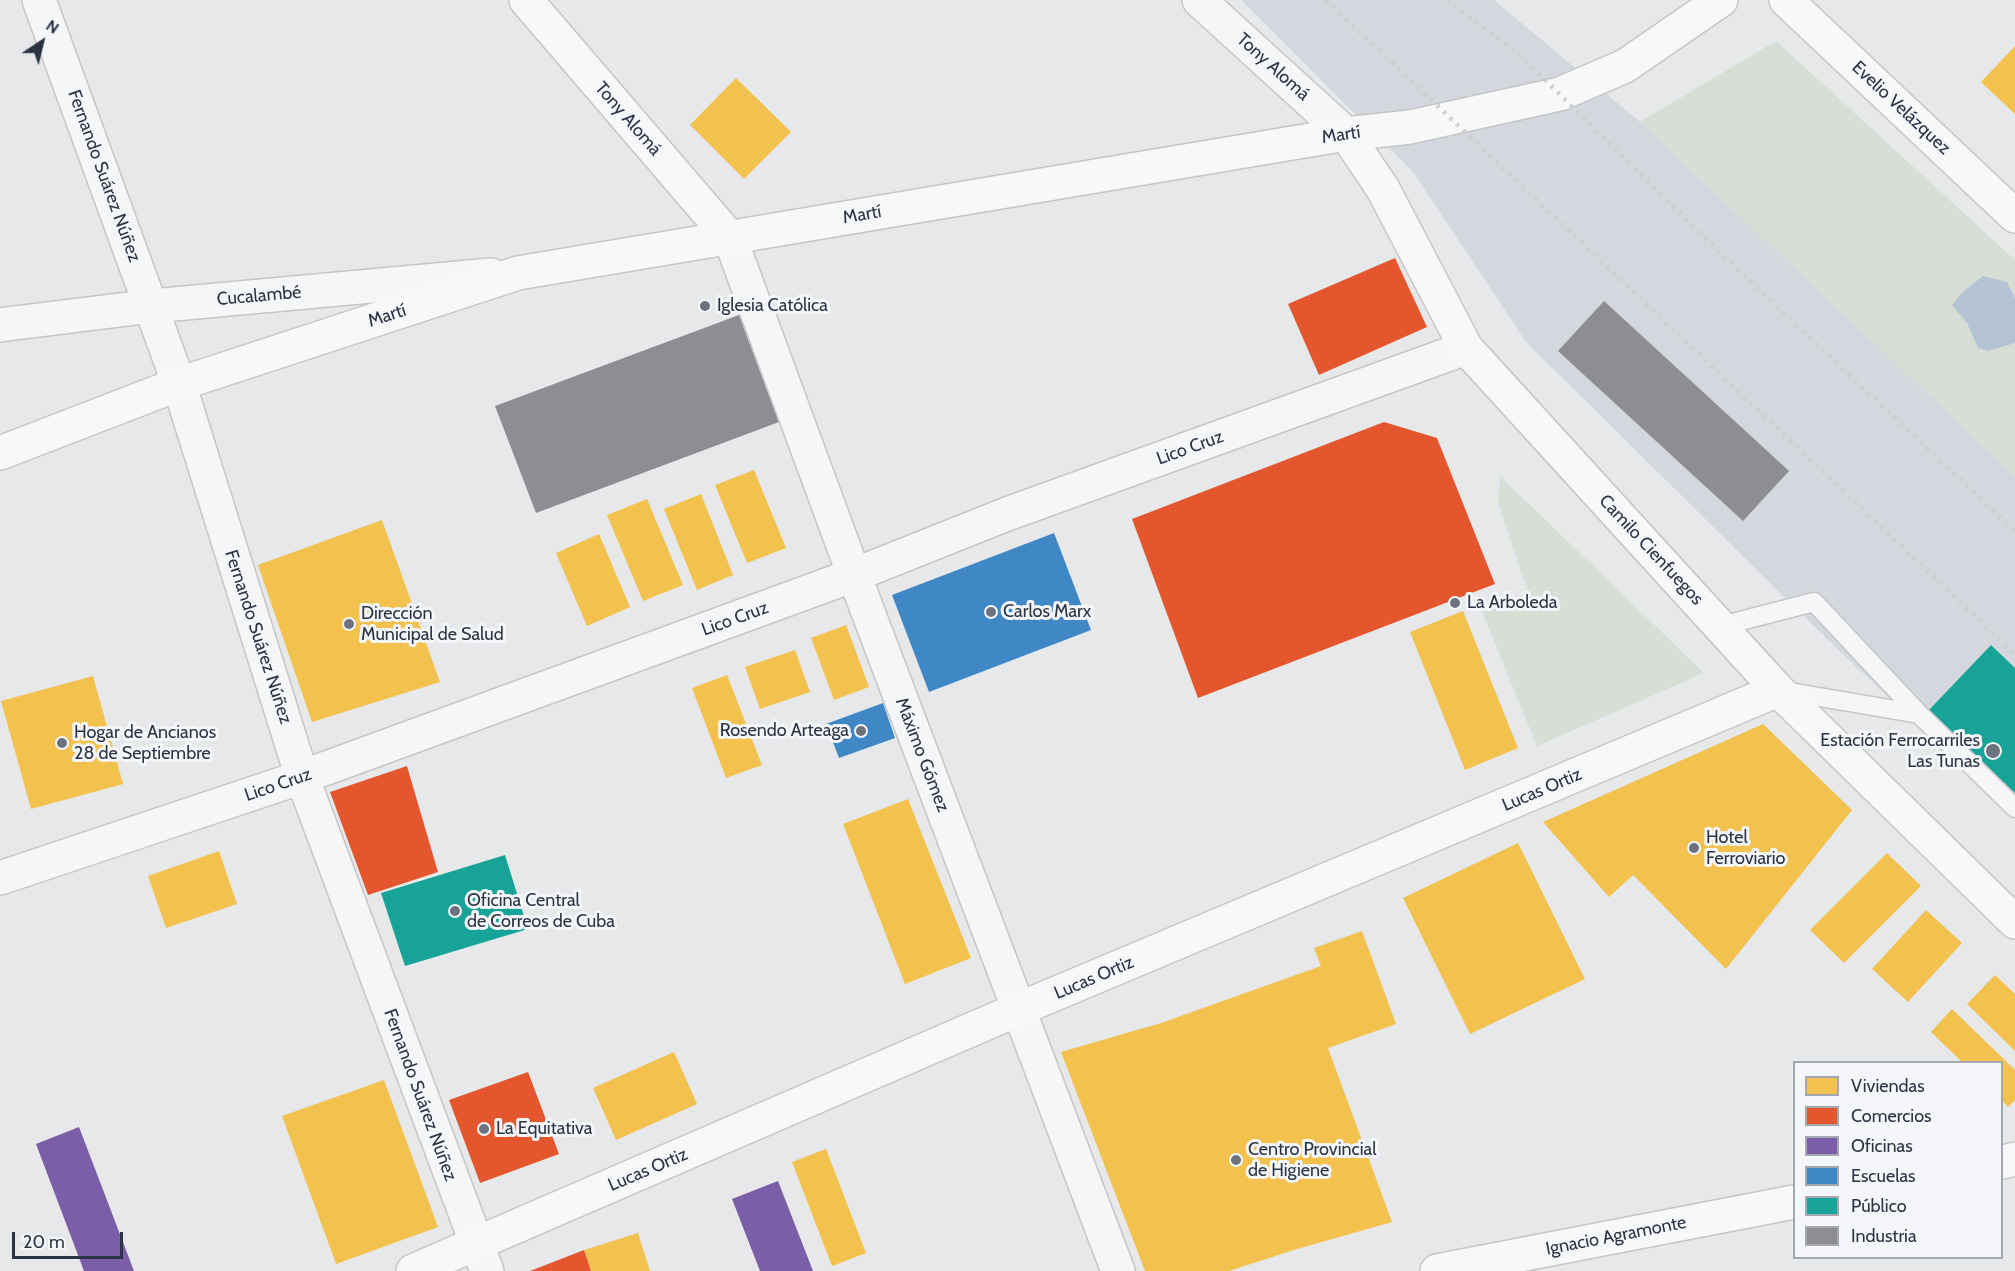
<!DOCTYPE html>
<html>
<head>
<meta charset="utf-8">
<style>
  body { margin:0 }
  #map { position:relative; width:2015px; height:1271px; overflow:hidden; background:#e6e8ea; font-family:Cabin,sans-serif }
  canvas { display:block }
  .legend { position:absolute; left:1793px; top:1061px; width:210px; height:198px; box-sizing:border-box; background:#f4f6f9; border:2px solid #a4a8b1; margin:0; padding:8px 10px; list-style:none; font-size:18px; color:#2b3445 }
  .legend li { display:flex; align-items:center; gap:12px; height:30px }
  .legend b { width:30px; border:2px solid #a4a8b1 }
  .north { position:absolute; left:12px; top:12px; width:60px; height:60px; -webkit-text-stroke:4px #f4f6f9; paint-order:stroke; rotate:35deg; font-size:16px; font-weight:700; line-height:24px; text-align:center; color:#2b3445 }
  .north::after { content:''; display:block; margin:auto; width:21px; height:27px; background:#2b3445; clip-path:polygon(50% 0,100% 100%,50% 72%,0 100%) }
  .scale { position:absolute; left:12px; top:1232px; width:111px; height:27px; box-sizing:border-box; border:3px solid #2b3445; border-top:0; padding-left:8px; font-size:18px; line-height:21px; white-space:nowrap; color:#2b3445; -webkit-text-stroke:4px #f4f6f9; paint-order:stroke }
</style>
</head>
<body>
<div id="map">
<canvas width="2015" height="1271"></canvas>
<ul class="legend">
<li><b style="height:16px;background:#f2c14e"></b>Viviendas</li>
<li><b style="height:16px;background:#e4572e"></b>Comercios</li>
<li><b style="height:16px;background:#7b5ea7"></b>Oficinas</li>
<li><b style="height:16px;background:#3f88c5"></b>Escuelas</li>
<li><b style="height:16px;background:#17a398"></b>Público</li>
<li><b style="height:16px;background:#8d8d92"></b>Industria</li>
</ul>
<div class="north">N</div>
<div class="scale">20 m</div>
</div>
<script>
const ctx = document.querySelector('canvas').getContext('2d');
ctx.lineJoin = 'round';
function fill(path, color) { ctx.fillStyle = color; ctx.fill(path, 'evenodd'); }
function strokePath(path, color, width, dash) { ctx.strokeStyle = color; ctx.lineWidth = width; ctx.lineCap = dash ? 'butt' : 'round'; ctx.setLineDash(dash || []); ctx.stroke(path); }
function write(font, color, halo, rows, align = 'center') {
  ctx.font = font + ' Cabin,sans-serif'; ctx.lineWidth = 6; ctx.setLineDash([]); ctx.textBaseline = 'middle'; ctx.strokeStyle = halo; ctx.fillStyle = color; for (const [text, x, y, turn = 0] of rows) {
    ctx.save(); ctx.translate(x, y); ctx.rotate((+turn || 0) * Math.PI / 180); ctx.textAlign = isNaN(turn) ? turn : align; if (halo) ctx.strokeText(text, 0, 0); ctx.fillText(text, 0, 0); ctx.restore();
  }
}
fill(new Path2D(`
  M1241,0H1494L1640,122L2015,476V816L1830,642L1526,342L1413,172Z`), '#d4d7dd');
fill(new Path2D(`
  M1776,41L2015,260V476L1640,122Z
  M1500,476L1704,673L1537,746L1481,609L1528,593L1498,503Z`), '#d6ded6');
fill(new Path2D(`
  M1983,276L2007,282L2015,298V343L1988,351L1978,348L1967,323L1952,305L1963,292Z`), '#b4c4d5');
fill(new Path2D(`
  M2015,46V114L1981,82Z
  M736,78L791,132L744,179L690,125Z
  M754,470L786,548L747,563L715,485Z
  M701,494L733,575L697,590L664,509Z
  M647,499L683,585L643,601L607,515Z
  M382,520L440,682L312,722L258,565Z
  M599,534L630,607L587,626L556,553Z
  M1463,611L1518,748L1465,770L1410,632Z
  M846,625L869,687L834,700L811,638Z
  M795,650L810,692L760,709L745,667Z
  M727,675L762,765L726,778L692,688Z
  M93,676L123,784L31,809L1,701Z
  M1763,724L1852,810L1726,969L1633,875L1609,897L1543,822Z
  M908,799L971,958L905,984L843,824Z
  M1518,843L1585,979L1470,1034L1403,898Z
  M219,851L237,904L166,928L148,876Z
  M1887,853L1921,886L1844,963L1810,930Z
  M1926,910L1962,943L1908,1002L1872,969Z
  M1362,931L1396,1024L1328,1048L1392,1222L1297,1249L1229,1271H1145L1061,1052L1161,1023L1321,966L1314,948Z
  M1995,975L2015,994V1051L1967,1004Z
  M1952,1009L2015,1070V1100L2008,1107L2002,1100V1062H1962L1931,1032Z
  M674,1052L697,1104L616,1140L593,1088Z
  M384,1080L438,1227L336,1264L282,1116Z
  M826,1149L866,1253L832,1266L792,1162Z
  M638,1233L650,1271H591L584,1250Z`), '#f2c14e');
fill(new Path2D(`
  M1395,258L1427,327L1319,375L1288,304Z
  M1384,422L1437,438L1495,584L1198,698L1132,519Z
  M407,766L438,872L368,895L330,792Z
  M528,1072L559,1154L480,1183L449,1100Z
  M584,1250L591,1271H530Z`), '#e4572e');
fill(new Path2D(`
  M79,1127L134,1271H84L36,1144Z
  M778,1181L813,1271H760L732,1199Z`), '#7b5ea7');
fill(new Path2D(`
  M1054,533L1091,630L929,692L892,595Z
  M883,703L895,738L839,758L826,724Z`), '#3f88c5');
fill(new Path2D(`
  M1991,645L2015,668V793L1929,710Z
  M505,855L528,929L405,966L381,893Z`), '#17a398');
fill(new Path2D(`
  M1604,301L1789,471L1743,521L1558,351Z
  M739,315L779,422L536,513L495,406Z`), '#8d8d92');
const lane = new Path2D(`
  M1721,626L1814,602L1919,714
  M1784,691L1919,714L2015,808`);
const street = new Path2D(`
  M39,0L179,384L302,777L487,1271
  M1199,0L1346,134
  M730,238L854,575L1118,1271
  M0,325L152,306L491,275
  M0,878L302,777L854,575L1007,514L1466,348`);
const secondary = new Path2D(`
  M526,0L730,238
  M1786,0L2015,216
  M1346,134L1383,189L1466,348L1778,690L2015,922
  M0,453L179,384L518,273L1346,134L1410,127L1560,94L1625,66L1721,0
  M2002,1162L2015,1159
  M413,1271L1019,1009L1778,690
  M1437,1271L1794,1202`);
strokePath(lane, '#c4c6c8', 21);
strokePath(street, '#c4c6c8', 36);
strokePath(secondary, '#c4c6c8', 36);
strokePath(lane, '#f5f6f7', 18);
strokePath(street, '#f5f6f7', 33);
strokePath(secondary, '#f8f8f8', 33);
strokePath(new Path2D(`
  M1326,0L2015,654
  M1447,0L1524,59L1743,275L2015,531`), '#cecfd2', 4.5, [3, 6]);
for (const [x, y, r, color] of [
  [705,306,6,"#6c737f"],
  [1455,603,6,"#6c737f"],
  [991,612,6,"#6c737f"],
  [349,624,6,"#6c737f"],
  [861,731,6,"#6c737f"],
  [62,743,6,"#6c737f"],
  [1993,751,8,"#6c737f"],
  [1694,848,6,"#6c737f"],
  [455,911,6,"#6c737f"],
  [484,1129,6,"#6c737f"],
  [1236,1160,6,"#6c737f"]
]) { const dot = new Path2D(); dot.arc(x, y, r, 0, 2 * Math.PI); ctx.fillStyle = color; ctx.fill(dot); strokePath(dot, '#f4f6f9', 2); }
write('18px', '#2b3445', '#f4f6f9', [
  ["Tony Alomá",1273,67,42],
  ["Evelio Velázquez",1901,108,43],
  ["Tony Alomá",628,119,49],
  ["Martí",1341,135,-8],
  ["Fernando Suárez Núñez",104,176,70],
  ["Martí",862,215,-10],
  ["Cucalambé",259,296,-5],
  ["Martí",387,316,-18],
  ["Lico Cruz",1190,448,-20],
  ["Camilo Cienfuegos",1651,550,47],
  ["Lico Cruz",735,619,-20],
  ["Fernando Suárez Núñez",258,637,72],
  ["Máximo Gómez",922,755,69],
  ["Lico Cruz",278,785,-19],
  ["Lucas Ortiz",1542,790,-23],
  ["Lucas Ortiz",1094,978,-23],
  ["Fernando Suárez Núñez",420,1095,70],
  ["Lucas Ortiz",648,1170,-23],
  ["Ignacio Agramonte",1616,1236,-11]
]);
write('18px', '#2b3445', '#f4f6f9', [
  ["Iglesia Católica",717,306],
  ["La Arboleda",1467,603],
  ["Carlos Marx",1003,612],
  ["Dirección",361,614],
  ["Municipal de Salud",361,635],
  ["Rosendo Arteaga",849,731,"right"],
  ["Hogar de Ancianos",74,733],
  ["28 de Septiembre",74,754],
  ["Estación Ferrocarriles",1980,741,"right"],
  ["Las Tunas",1980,762,"right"],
  ["Hotel",1706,838],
  ["Ferroviario",1706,859],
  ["Oficina Central",467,901],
  ["de Correos de Cuba",467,922],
  ["La Equitativa",496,1129],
  ["Centro Provincial",1248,1150],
  ["de Higiene",1248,1171]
], 'left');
</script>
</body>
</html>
